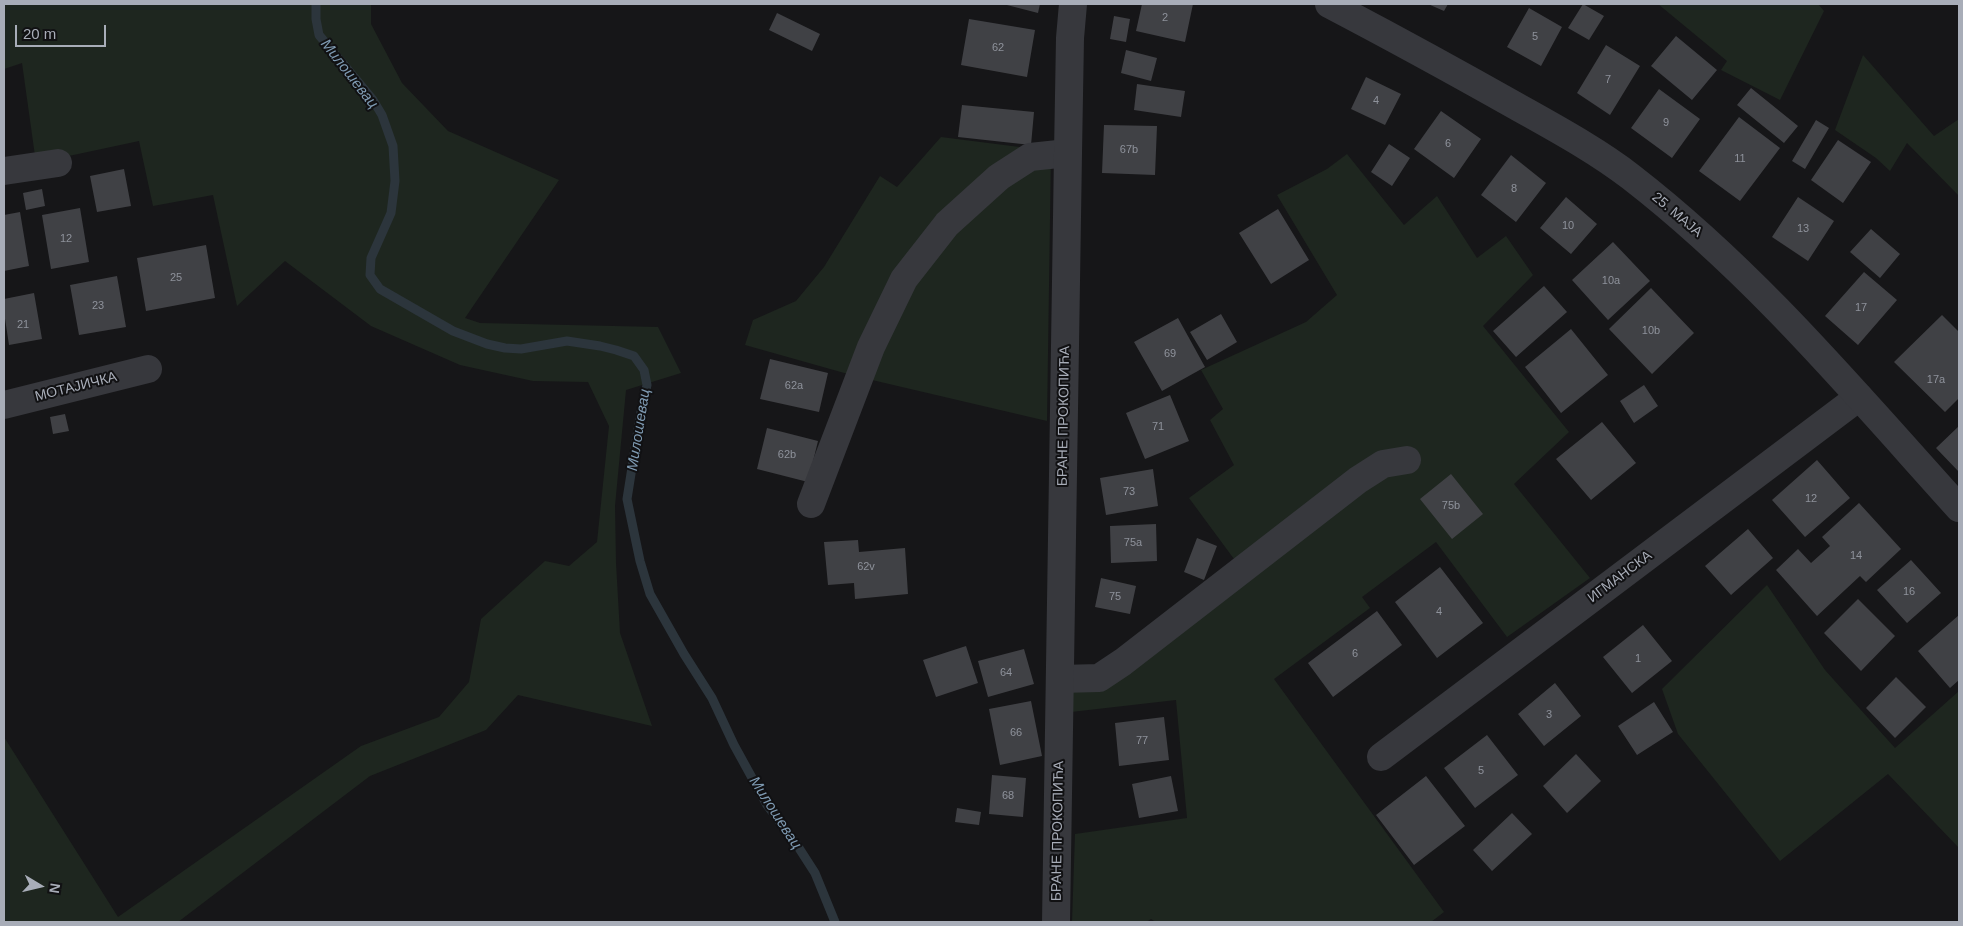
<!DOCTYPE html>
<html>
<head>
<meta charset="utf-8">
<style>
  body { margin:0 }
  #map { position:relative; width:1963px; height:926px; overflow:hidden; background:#161618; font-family:Arial,sans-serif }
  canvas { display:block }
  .frame { position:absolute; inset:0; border:5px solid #a8adb8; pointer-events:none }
  .north { position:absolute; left:15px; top:861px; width:50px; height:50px; -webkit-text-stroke:4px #111113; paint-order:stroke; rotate:99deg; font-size:14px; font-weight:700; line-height:20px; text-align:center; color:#a8adb8 }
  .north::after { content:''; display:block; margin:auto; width:18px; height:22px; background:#a8adb8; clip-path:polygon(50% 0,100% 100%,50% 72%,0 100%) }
  .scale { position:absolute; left:15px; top:25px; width:91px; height:22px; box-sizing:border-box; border:2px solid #a8adb8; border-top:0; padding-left:6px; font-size:15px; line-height:18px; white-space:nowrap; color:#a8adb8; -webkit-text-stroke:4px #111113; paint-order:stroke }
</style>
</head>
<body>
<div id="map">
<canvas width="1963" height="926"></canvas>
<div class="frame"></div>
<div class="north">N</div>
<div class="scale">20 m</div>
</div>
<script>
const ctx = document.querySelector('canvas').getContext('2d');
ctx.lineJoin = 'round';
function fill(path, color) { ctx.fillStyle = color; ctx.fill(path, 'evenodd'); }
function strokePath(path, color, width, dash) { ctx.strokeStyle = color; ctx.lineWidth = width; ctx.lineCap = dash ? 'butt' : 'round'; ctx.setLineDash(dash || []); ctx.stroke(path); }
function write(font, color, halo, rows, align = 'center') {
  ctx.font = font + ' Arial,sans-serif'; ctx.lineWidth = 4; ctx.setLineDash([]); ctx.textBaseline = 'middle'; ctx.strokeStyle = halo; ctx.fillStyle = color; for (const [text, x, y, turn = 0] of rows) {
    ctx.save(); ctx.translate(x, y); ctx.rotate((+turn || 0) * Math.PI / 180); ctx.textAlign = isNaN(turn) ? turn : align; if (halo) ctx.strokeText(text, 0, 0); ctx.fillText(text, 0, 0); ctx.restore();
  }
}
fill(new Path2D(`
  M4,4H371V24L402,83L448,131L559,180L465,318L480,323L658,327L681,373L626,390L615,506L616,563L620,633L652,726L518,695L486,730L370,776L178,922H4V737L118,917L361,746L439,717L469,682L481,619L545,561L569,566L597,542L609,426L588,382L533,381L460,365L371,326L285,261L237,306L213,195L153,206L139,141L36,163L22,63L4,69Z
  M1658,4H1818L1824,11L1780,100L1721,70L1727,61Z
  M1863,55L1934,136L1959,119V196L1907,143L1890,171L1876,158L1835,130Z
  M941,137L1051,151L1047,421L855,376L745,345L753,320L796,301L824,267L880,176L897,187Z
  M1347,154L1404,225L1437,196L1477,258L1506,236L1533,275L1483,326L1569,432L1514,484L1590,578L1507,637L1436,542L1362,597L1370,608L1274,679L1444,912L1431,922H1156L1151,919L1146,922H1072L1075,834L1187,818L1176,700L1071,712L1072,672L1107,664L1234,559L1189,498L1234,465L1210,420L1223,409L1201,370L1306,322L1337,295L1277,195L1327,169Z
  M1767,585L1825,670L1895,748L1959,691V848L1888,774L1780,861L1678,734L1662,689Z`), '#1e261f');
strokePath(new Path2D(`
  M316,4V19L319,35L373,100L382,115L393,146L395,181L391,213L371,258L370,275L380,289L453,331L487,344L505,348L521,349L567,341L600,346L616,350L634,356L644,370L647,385L640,417L627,499L640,561L650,594L684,654L712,698L734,745L767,805L797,845L815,873L835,922`), '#2c353c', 9);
fill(new Path2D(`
  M1003,4H1040L1038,13Z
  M1142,4H1193L1185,42L1136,31Z
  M1428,4H1448L1444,11Z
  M1583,4L1604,16L1589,40L1568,28Z
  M1529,8L1562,27L1541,66L1507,47Z
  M777,13L820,34L812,51L769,30Z
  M1114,16L1130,19L1126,42L1110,39Z
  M969,19L1035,30L1027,77L961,65Z
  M1676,36L1717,70L1692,100L1651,66Z
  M1606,45L1640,66L1610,115L1577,93Z
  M1126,50L1157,58L1151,81L1121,73Z
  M1366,77L1401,94L1385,125L1351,109Z
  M1137,84L1185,91L1181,117L1134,110Z
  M1751,88L1798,126L1784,143L1737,105Z
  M1659,89L1700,119L1672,158L1631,128Z
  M962,105L1034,112L1031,145L958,137Z
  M1441,111L1481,139L1454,178L1414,149Z
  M1739,117L1780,148L1740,201L1699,171Z
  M1816,120L1829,128L1805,169L1792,161Z
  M1104,125L1157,126L1155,175L1102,173Z
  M1838,140L1871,162L1843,203L1811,180Z
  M1389,144L1410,158L1392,186L1371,172Z
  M1511,155L1546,183L1516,222L1481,195Z
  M124,169L131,206L97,212L90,176Z
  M42,189L45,206L26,210L23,193Z
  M1566,197L1597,224L1571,254L1540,228Z
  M1798,197L1834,221L1808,261L1772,237Z
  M80,208L89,262L51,269L42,215Z
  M1278,209L1309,260L1271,284L1239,233Z
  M20,212L29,266L4,271V215Z
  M1871,229L1900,254L1880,278L1850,252Z
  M1613,242L1650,281L1608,320L1572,280Z
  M206,245L215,298L146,311L137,258Z
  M1864,272L1897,300L1858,345L1825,316Z
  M117,276L126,327L79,335L70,285Z
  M1544,286L1567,312L1516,357L1493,331Z
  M1651,288L1694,333L1652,374L1609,329Z
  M34,293L42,339L9,345L4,312V299Z
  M1221,314L1237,342L1207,360L1190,332Z
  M1942,315L1959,332V398L1945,412L1894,362Z
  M1178,318L1205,367L1162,391L1134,342Z
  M1571,329L1608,375L1561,413L1525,367Z
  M770,359L828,373L819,412L760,399Z
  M1644,385L1658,406L1634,423L1620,401Z
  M1170,395L1189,441L1145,459L1126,413Z
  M65,414L69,431L53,434L50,417Z
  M1602,422L1636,463L1591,500L1556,459Z
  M1959,426V472L1936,448Z
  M767,428L818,441L808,482L757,469Z
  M1817,460L1850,498L1805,537L1772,500Z
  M1153,469L1158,506L1106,515L1100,478Z
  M1451,474L1483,514L1452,539L1420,499Z
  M1859,503L1901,549L1866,582L1860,576L1817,616L1776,570L1798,549L1811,563L1830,546L1822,537Z
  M1156,524L1157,561L1111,563L1110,526Z
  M1748,529L1773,558L1731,595L1705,566Z
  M1197,538L1217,546L1204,580L1184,572Z
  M858,540L859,552L905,548L908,594L855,599L854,583L828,585L824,542Z
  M1911,560L1941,593L1907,623L1877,590Z
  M1440,567L1483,623L1437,658L1395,602Z
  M1101,578L1136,586L1130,614L1095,607Z
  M1858,599L1895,636L1861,671L1824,633Z
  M1377,611L1402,645L1333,697L1308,663Z
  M1959,615V680L1950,688L1918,651Z
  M1643,625L1672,661L1632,693L1603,657Z
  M966,646L978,683L936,697L923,660Z
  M1024,649L1034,684L988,697L978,661Z
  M1896,677L1926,707L1895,738L1866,708Z
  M1555,683L1581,716L1544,746L1518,714Z
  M1031,701L1042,756L1000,765L989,709Z
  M1654,702L1673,732L1637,755L1618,726Z
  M1164,717L1169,760L1119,766L1115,723Z
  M1487,735L1518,775L1475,808L1444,768Z
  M1576,754L1601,781L1567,813L1543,786Z
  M992,775L1026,778L1023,817L989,814Z
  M1171,776L1178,811L1139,818L1132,784Z
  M1426,776L1465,826L1414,865L1376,815Z
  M957,808L981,812L979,825L955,822Z
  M1512,813L1532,834L1492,871L1473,850Z`), '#404145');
strokePath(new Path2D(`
  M4,171L58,163
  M4,405L148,369
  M811,504L871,347L904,279L947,224L999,177L1030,157L1068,153
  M1060,679L1099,678L1123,662L1358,480L1383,464L1407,460
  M1381,757L1859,397`), '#37383d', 28);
strokePath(new Path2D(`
  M1329,4C1392,37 1454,71 1516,106C1555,128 1596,150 1631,177C1755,273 1855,393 1959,508
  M1056,922L1068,153L1070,38L1073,4`), '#37383d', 28);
write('11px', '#8e929b', null, [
  ["2",1165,18],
  ["5",1535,37],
  ["62",998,48],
  ["7",1608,80],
  ["4",1376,101],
  ["9",1666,123],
  ["6",1448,144],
  ["67b",1129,150],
  ["11",1740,159],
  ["8",1514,189],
  ["10",1568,226],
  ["13",1803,229],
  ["12",66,239],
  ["25",176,278],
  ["10a",1611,281],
  ["23",98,306],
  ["17",1861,308],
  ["21",23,325],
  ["10b",1651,331],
  ["69",1170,354],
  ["17a",1936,380],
  ["62a",794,386],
  ["71",1158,427],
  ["62b",787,455],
  ["73",1129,492],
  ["12",1811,499],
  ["75b",1451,506],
  ["75a",1133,543],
  ["14",1856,556],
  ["62v",866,567],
  ["16",1909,592],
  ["75",1115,597],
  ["4",1439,612],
  ["6",1355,654],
  ["1",1638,659],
  ["64",1006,673],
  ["3",1549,715],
  ["66",1016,733],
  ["77",1142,741],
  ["5",1481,771],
  ["68",1008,796]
]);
write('14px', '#a8adb8', '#111113', [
  ["25. МАЈА",1677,215,40],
  ["МОТАЈИЧКА",76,387,-14],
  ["БРАНЕ ПРОКОПИЋА",1064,416,-89],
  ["ИГМАНСКА",1620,577,-37],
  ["БРАНЕ ПРОКОПИЋА",1058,831,-89]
]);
write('italic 15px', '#7f9bb3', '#111113', [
  ["Милошевац",349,74,52],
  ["Милошевац",639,430,-81],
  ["Милошевац",775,813,57]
]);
</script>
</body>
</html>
